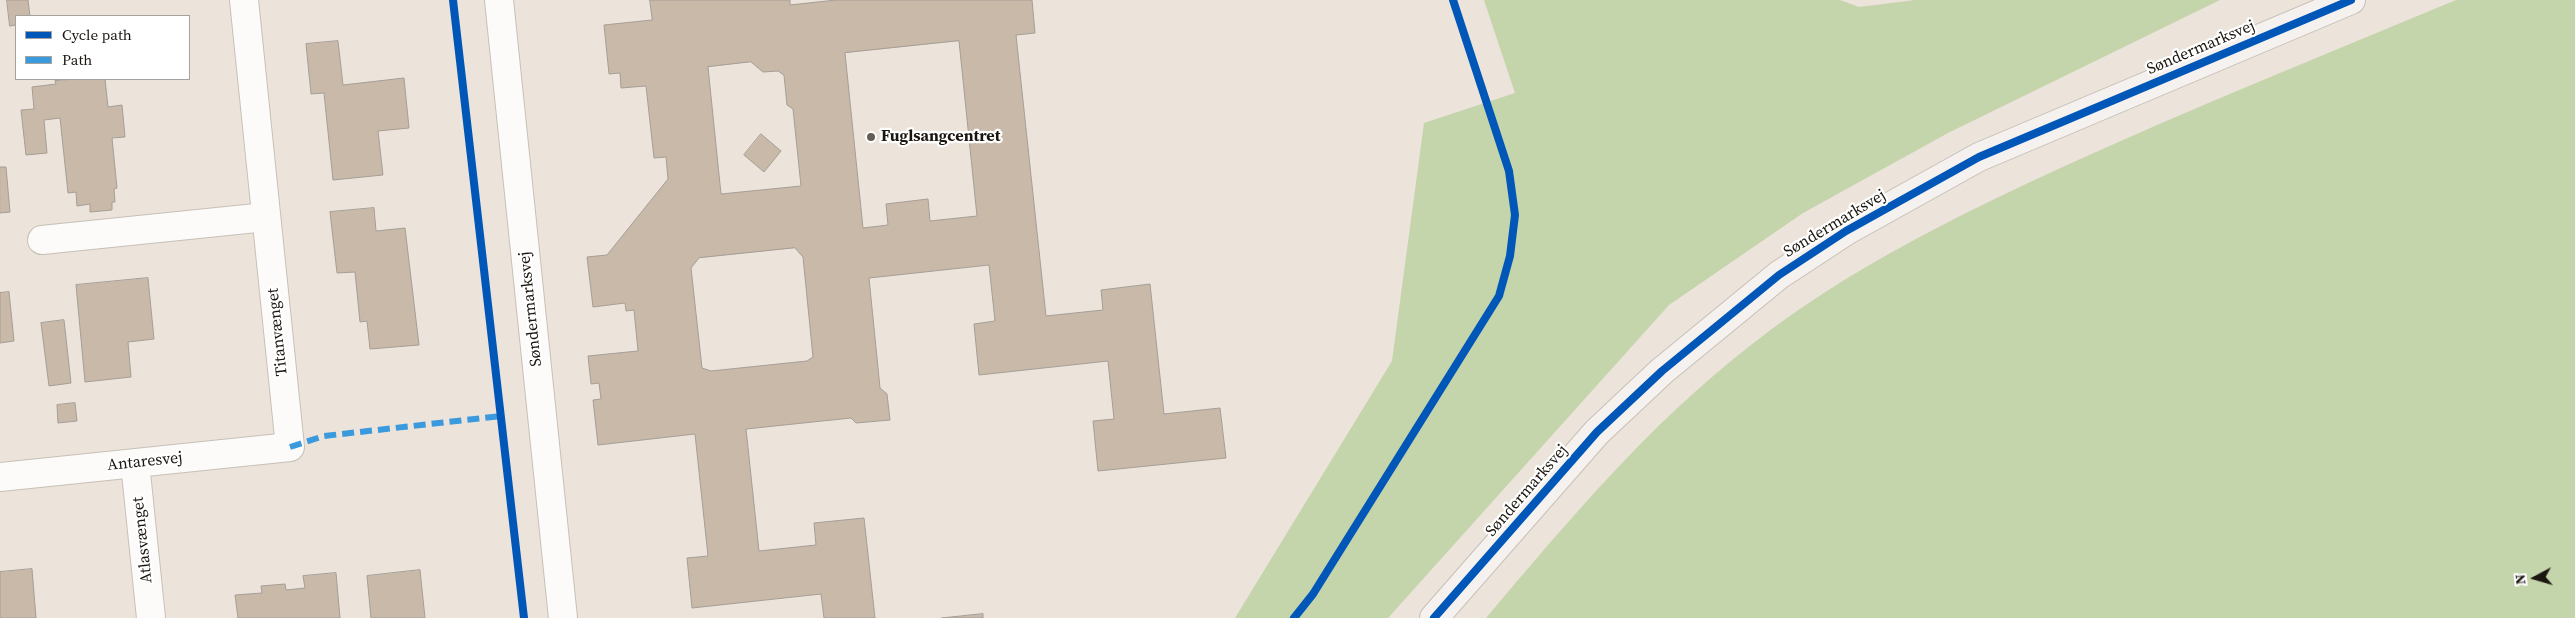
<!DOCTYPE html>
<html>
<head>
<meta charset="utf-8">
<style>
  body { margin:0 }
  #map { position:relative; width:2575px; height:618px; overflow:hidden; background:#ece3da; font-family:"Source Serif 4",serif }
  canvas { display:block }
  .legend { position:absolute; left:15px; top:15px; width:175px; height:65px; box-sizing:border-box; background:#fff; border:1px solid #a4a29f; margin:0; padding:6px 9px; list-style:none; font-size:15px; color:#1b1610 }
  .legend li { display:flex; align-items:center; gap:10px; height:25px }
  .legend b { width:25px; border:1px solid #a4a29f }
  .north { position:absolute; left:2510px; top:553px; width:50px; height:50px; -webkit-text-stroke:4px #fff; paint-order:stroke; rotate:264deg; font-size:14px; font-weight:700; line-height:20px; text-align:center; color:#1b1610 }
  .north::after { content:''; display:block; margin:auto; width:18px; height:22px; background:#1b1610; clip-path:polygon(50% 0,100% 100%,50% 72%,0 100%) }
</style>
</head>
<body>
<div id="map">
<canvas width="2575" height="618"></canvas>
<ul class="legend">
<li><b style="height:6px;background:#0057b8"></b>Cycle path</li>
<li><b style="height:6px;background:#3b9ade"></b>Path</li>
</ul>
<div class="north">N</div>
</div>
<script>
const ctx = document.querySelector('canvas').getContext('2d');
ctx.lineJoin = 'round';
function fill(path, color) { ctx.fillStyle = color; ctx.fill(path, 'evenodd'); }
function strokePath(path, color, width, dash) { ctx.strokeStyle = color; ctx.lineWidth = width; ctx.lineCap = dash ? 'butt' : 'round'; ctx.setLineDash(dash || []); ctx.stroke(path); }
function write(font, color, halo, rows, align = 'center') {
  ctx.font = font + ' "Source Serif 4",serif'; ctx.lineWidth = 4.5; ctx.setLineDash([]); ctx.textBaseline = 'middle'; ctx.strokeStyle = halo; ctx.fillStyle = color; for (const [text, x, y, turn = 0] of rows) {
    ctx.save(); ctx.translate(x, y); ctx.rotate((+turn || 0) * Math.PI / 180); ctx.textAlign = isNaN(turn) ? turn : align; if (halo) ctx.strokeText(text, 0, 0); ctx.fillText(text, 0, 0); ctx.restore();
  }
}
fill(new Path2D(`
  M1484,0H1840L1859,7L1915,0H2220L1948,133L1803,213L1669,305L1388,618H1235L1392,361L1424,123L1515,93Z
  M2456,0H2575V618H1486C1569,520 1649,424 1751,345C1846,270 1958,215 2067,165C2195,107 2326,54 2456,0Z`), '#c4d4ab');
const building = new Path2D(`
  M7,0H28L30,16H16V25L10,26Z
  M650,0H790V5L836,0H1032L1035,33L1016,35L1046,316L1103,310L1101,290L1150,284L1164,414L1220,408L1226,458L1098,471L1093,421L1114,419L1108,361L979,375L974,324L995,321L989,265L869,278L880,388L887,394L890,420L856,423L851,418L746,429L759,551L816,545L814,523L864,518L875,618H824L821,594L692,608L687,558L708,556L695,434L598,445L593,400L601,399L599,383L591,384L588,356L638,351L634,310L626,311L625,303L593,307L587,257L607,255L668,179L666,157L654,158L646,86L621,88L620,73L609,74L604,25L652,20ZM959,41L977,216L930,221L928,199L886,204L888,225L863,228L845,53ZM751,62L763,72L778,71L784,75L787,105L793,109L801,186L721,194L708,67ZM795,248L803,257L813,357L807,361L711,371L702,368L691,268L699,258Z
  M338,41L343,85L404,78L409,128L378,131L383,175L333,180L324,93L311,94L306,44Z
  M74,79H105L108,107L122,105L125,137L112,138L117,188L114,189L115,202H112V210L90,212V204L77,206L76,192L68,193L60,118L44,120L47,153L26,155L21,110L34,109L32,87L56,84L55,81Z
  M761,134L781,151L764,172L744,155Z
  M0,167H6L10,212L0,213Z
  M374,208L376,231L405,228L419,345L370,349L367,321L360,322L355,272L337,273L330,212Z
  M148,278L154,339L128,342L131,377L85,382L76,285Z
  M9,292L14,341L0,343V293Z
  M64,320L71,383L49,386L41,323Z
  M75,403L77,421L58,423L57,405Z
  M32,569L36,618H0V572Z
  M420,570L425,618H371L367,576Z
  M336,573L340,618H238L235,595L262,593L261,586L285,584L286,590L305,588L303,576Z
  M983,614V618H942Z`);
fill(building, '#c9b9a8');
strokePath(building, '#a59e97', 1);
const street = new Path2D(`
  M499,0L563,618
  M42,240L266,217
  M135,463L151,618
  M0,477L290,447L244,0`);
const secondary = new Path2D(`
  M1434,618L1597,432L1662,371L1779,275L1846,231L1979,157L2351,0`);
strokePath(street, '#c7c0b8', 30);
strokePath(secondary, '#c7c0b8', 30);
strokePath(street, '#fcfbf9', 28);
strokePath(secondary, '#f5f1ef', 28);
strokePath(new Path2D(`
  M290,447L324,436L501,416`), '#3b9ade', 6, [12, 6]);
strokePath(new Path2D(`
  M453,0L524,618
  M1294,618L1313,594L1499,296L1510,256L1515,215L1509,171L1453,0
  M1434,618L1597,432L1662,371L1779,275L1846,231L1979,157L2351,0`), '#0057b8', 8);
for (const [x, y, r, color] of [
  [871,137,5,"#645e57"]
]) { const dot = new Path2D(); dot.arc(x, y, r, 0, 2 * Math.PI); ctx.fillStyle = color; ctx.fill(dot); strokePath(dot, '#fff', 2); }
write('16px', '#1b1610', '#fff', [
  ["Søndermarksvej",2201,48,-23],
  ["Søndermarksvej",1835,224,-31],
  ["Søndermarksvej",531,309,-96],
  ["Titanvænget",278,332,-96],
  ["Antaresvej",145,462,-6],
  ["Søndermarksvej",1527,491,-49],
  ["Atlasvænget",143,540,-96]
]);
write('bold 16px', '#1b1610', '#fff', [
  ["Fuglsangcentret",881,137]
], 'left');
</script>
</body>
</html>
